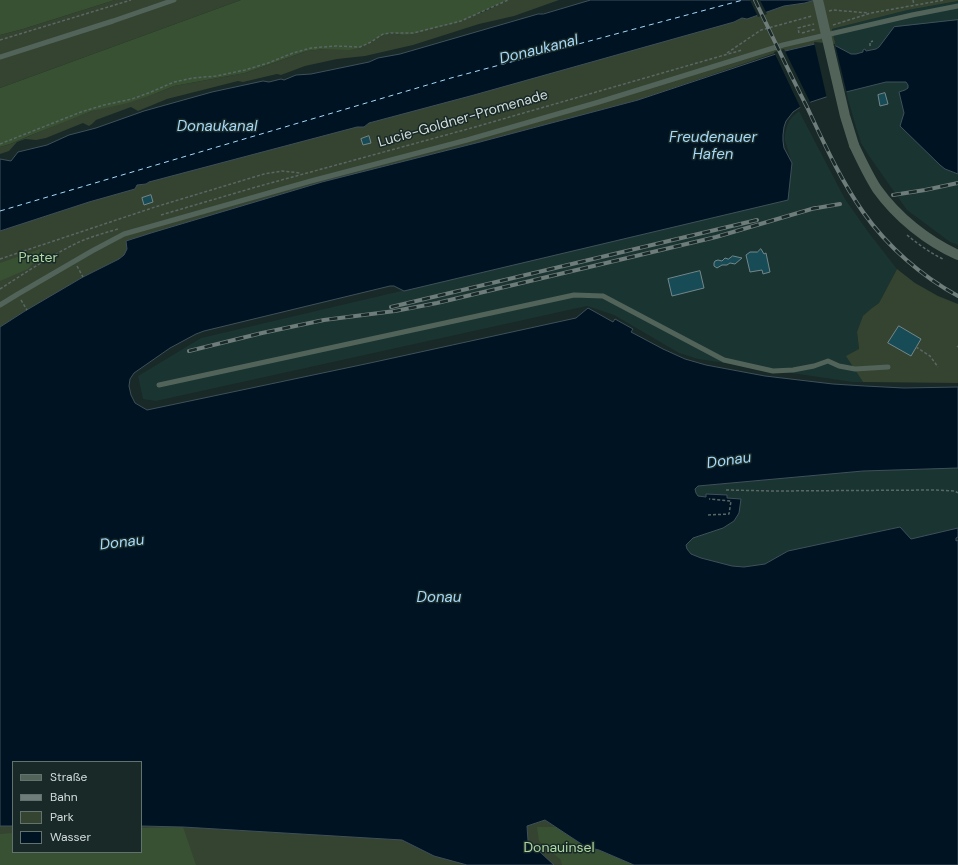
<!DOCTYPE html>
<html>
<head>
<meta charset="utf-8">
<style>
  body { margin:0 }
  #map { position:relative; width:958px; height:865px; overflow:hidden; background:#182927; font-family:"DM Sans",sans-serif }
  canvas { display:block }
  .legend { position:absolute; left:12px; top:761px; width:130px; height:92px; box-sizing:border-box; background:#182927; border:1px solid #63716f; margin:0; padding:5px 7px; list-style:none; font-size:12px; color:#d3dddb }
  .legend li { display:flex; align-items:center; gap:8px; height:20px }
  .legend b { width:20px; border:1px solid #63716f }
</style>
</head>
<body>
<div id="map">
<canvas width="958" height="865"></canvas>
<ul class="legend">
<li><b style="height:5px;background:#52635a"></b>Straße</li>
<li><b style="height:5px;background:#6e7c7a"></b>Bahn</li>
<li><b style="height:11px;background:#354331"></b>Park</li>
<li><b style="height:11px;background:#001322"></b>Wasser</li>
</ul>
</div>
<script>
const ctx = document.querySelector('canvas').getContext('2d');
ctx.lineJoin = 'round';
function fill(path, color) { ctx.fillStyle = color; ctx.fill(path, 'evenodd'); }
function strokePath(path, color, width, dash) { ctx.strokeStyle = color; ctx.lineWidth = width; ctx.lineCap = dash ? 'butt' : 'round'; ctx.setLineDash(dash || []); ctx.stroke(path); }
function write(font, color, halo, rows, align = 'center') {
  ctx.font = font + ' "DM Sans",sans-serif'; ctx.lineWidth = 3; ctx.setLineDash([]); ctx.textBaseline = 'middle'; ctx.strokeStyle = halo; ctx.fillStyle = color; for (const [text, x, y, turn = 0] of rows) {
    ctx.save(); ctx.translate(x, y); ctx.rotate((+turn || 0) * Math.PI / 180); ctx.textAlign = isNaN(turn) ? turn : align; if (halo) ctx.strokeText(text, 0, 0); ctx.fillText(text, 0, 0); ctx.restore();
  }
}
fill(new Path2D(`
  M958,1V20L924,23L876,49L866,51L863,50V52L856,54H851L836,46L832,29L908,10Z
  M886,82H906L908,85V88L905,90L899,92L904,113L945,169L958,174V245L950,242L907,210L869,156L861,143L856,127L846,92Z
  M799,111L845,199L869,233L897,269L879,303L872,308L857,332L859,349L855,369L863,382H852L698,359L679,353L614,315L587,306L156,401L143,399L138,376L201,338L788,200L792,163L785,141V134L787,126L789,121L792,117Z
  M958,468V528L911,539L899,527L788,551L765,564L744,567L732,566L701,558L691,554L687,549L686,545L693,538L723,528L734,521L727,498V496L706,495V497L698,496L695,493V489L698,486L863,471Z`), '#1a3431');
fill(new Path2D(`
  M115,0H241L0,88V35L23,29Z
  M508,0H559L514,16L479,24L413,45L365,56L337,59L305,66L281,75L277,74L243,82L238,81L167,99L138,111L131,107L96,120L92,124L89,126L83,123L46,138L36,140L25,139L17,142L9,151L0,154V147L10,144L70,119L92,111L157,93L174,86L245,73L307,51L324,49L360,48L384,35L391,33L402,35L483,12Z
  M815,0H958V1L908,10L832,29L836,46L815,44L775,53L638,100L480,142L322,182L151,233L126,241L127,249L124,255L119,259L83,277L25,311L0,327V231L89,202L135,189L137,185L146,184L149,182L357,127H364L369,123L474,95L734,22L742,18L747,19L784,6L805,3Z
  M897,269L915,283L938,296L958,304V383L863,382L846,356L859,349L857,332L863,316L872,308L879,303Z
  M545,820L586,847L599,850L634,865H554L528,841L526,826Z
  M0,826H13V852H141V826L183,827L402,840L434,856L467,865H0Z`), '#354331');
fill(new Path2D(`
  M0,0H115L23,29L0,35Z
  M241,0H508L459,22L412,34L402,35L391,33L384,35L360,48L349,50L324,49L307,51L245,73L174,86L157,93L128,103L92,111L29,136L10,144L0,147V88Z
  M40,249L39,257L28,269L0,281V263Z
  M183,827L196,865H0V834L13,833V852H141V828Z
  M537,827H556L586,847L599,850L634,865H562L561,860L539,841Z`), '#395133');
const water = new Path2D(`
  M591,0H815L805,3L784,6L747,19L742,18L734,22L474,95L369,123L364,127H357L149,182L146,184L137,185L135,189L89,202L0,231V159L11,161L18,152L47,145L69,135L96,128L144,111L212,92L263,81L269,82L281,79L284,80L296,75L311,74L369,62L378,58L400,54L538,14H543Z
  M958,20V174L945,169L940,165L900,126L904,113L899,92L905,90L908,88V85L906,82H886L826,97L811,102L799,108L793,112L786,121L784,127L783,135V141L784,148L792,163L788,200L404,291L394,286H390L204,331L196,334L170,348L134,373L130,379L129,386L131,395L135,403L147,410L370,363L576,318L588,308L613,322L615,319L633,329L631,332L663,349L685,359L706,365L765,376L833,384L865,386L904,388L958,387V468L863,471L698,486L695,489L696,493L698,496L706,497V494L727,495V498L741,499L739,513L734,521L723,528L693,538L686,545L687,549L691,554L701,558L732,566L744,567L765,564L788,551L900,527L911,539L958,528V537L956,538V541L958,540V865H634L599,850L586,847L545,820L527,826L528,841L554,865H467L434,856L402,840L183,827L141,826V762H13V826H0V327L25,311L83,277L119,259L124,255L127,249L126,241L151,233L322,182L480,142L638,100L785,51L815,44L836,46L851,54H856L863,52V50L865,49L866,51L876,49L879,47L894,27Z`);
fill(water, '#001322');
strokePath(water, '#3f505a', 1);
fill(new Path2D(`
  M750,0H760L767,14L758,17Z
  M814,42L835,44L847,94L827,99Z
  M784,49L811,104L801,109L774,52Z`), '#182927');
strokePath(new Path2D(`
  M0,211L451,78L743,0`), '#a6d9fa', 1, [5, 4]);
const building = new Path2D(`
  M885,93L888,104L880,106L878,95Z
  M369,136L371,143L363,145L361,139Z
  M151,195L153,202L144,205L142,198Z
  M761,249L764,254L766,253L770,272L763,274L762,270L750,272L746,255L750,252H757Z
  M733,256L742,258L735,264L730,263L727,265H722L717,268L714,266V263L715,261L718,260L722,261L725,258L728,259Z
  M700,271L704,288L672,296L668,279Z
  M899,326L921,339L911,356L888,343Z`);
fill(building, '#174c56');
strokePath(building, '#74868a', 1);
strokePath(new Path2D(`
  M913,0L914,5
  M829,11L833,10L869,13
  M833,25L871,13L944,0
  M799,33L798,28L814,24
  M802,33L816,29
  M0,40L131,0
  M870,46V42L873,41
  M727,53L761,30L812,16
  M0,144L81,112L104,105L132,99L151,92L174,82L193,78L216,76L245,70L268,63L293,53L311,48L336,46L360,47L371,42L383,34L391,33H413L461,21L508,0
  M161,215L256,187L475,127L742,50
  M907,235C918,244 930,253 943,259
  M0,259L155,207L264,174L282,171L300,173
  M77,266L83,277
  M0,289C25,273 50,256 77,243C90,237 104,233 118,229
  M21,300L27,310
  M916,347L930,356L938,367
  M957,347L958,346
  M726,490L774,491L936,490L955,491L958,493
  M708,515L729,514L731,501L709,499`), '#596765', 1.5, [3, 2]);
strokePath(new Path2D(`
  M0,57L113,21L174,0
  M0,305L18,294L92,251L124,234L311,181L467,140L599,102L783,45L912,15L958,6
  M159,385L574,295L603,296L724,360L773,371L793,370L814,366L828,361L839,366L855,369L888,367`), '#52635a', 5);
strokePath(new Path2D(`
  M854,145C861,160 868,175 877,189C897,217 927,241 958,255`), '#52635a', 10);
const rail = new Path2D(`
  M755,0C772,36 789,72 807,107C824,143 840,179 863,212C887,246 921,276 958,296
  M893,195L925,190L958,183
  M811,209L840,204
  M391,307L757,220
  M189,351L262,333L324,320L395,311L437,303L716,237L815,208`);
strokePath(rail, '#6e7c7a', 4);
strokePath(rail, '#182927', 2.5, [8]);
strokePath(new Path2D(`
  M818,0L845,116L854,145`), '#52635a', 10);
write('14px', '#d3dddb', '#182927', [
  ["Lucie-Goldner-Promenade",463,119,-16]
]);
write('14px', '#aed9a2', '#182927', [
  ["Prater",38,258],
  ["Donauinsel",559,848]
]);
write('italic 15px', '#a6d9fa', '#182927', [
  ["Donaukanal",539,50,-14],
  ["Donaukanal",217,127],
  ["Freudenauer",713,138],
  ["Hafen",713,155],
  ["Donau",729,461,-8],
  ["Donau",122,543,-7],
  ["Donau",439,598]
]);
</script>
</body>
</html>
